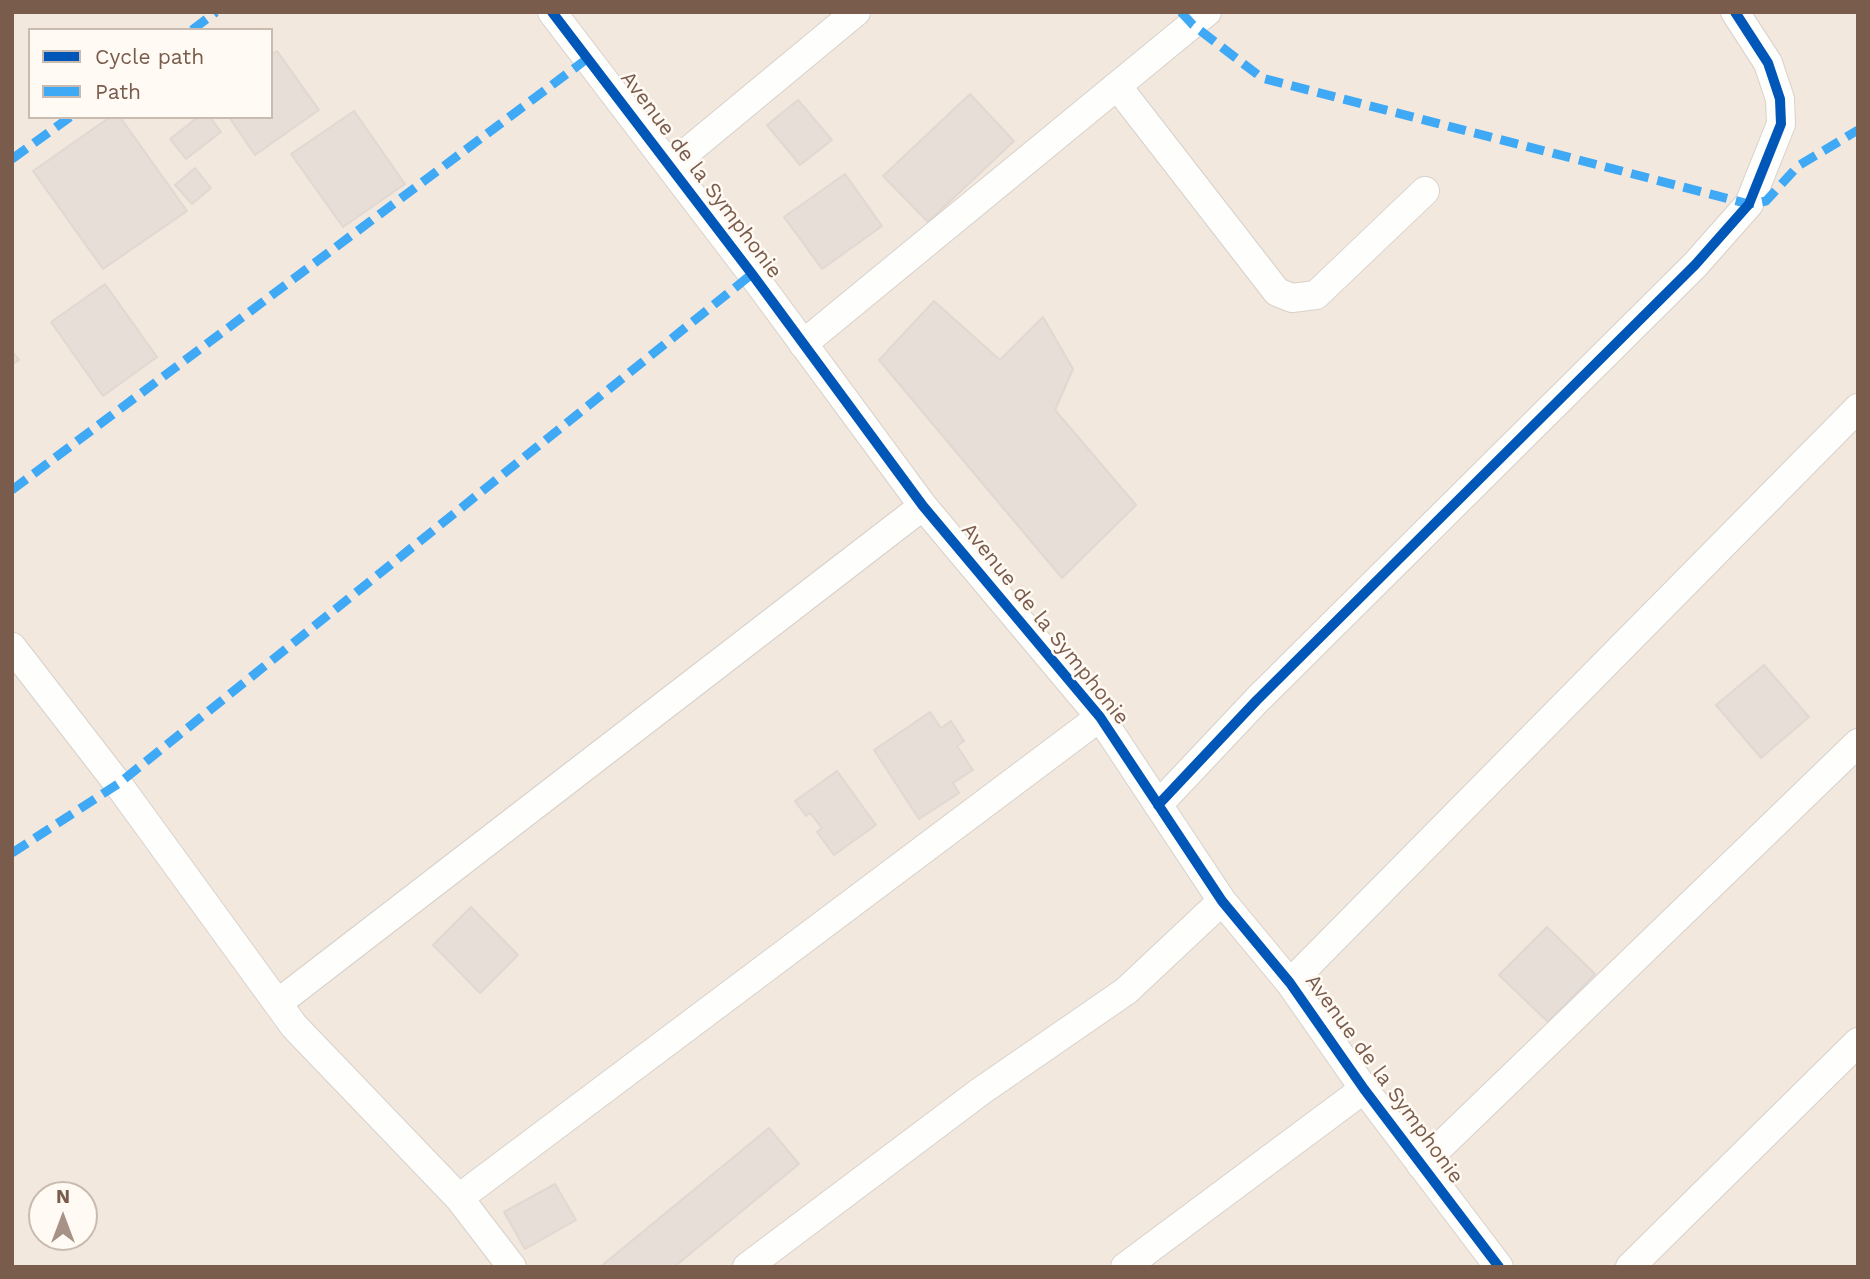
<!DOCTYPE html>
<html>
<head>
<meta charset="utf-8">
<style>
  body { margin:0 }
  #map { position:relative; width:1870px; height:1279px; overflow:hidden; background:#f9f5f0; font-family:"Work Sans",sans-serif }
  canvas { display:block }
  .frame { position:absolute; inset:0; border:14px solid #7a5c4d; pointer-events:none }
  .legend { position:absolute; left:28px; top:28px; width:245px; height:91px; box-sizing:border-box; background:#fffaf3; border:2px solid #cabbb1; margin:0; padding:9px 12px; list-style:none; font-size:21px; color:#7a5c4d }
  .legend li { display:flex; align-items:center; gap:14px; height:35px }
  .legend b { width:35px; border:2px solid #cabbb1 }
  .north { position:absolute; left:28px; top:1181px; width:70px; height:70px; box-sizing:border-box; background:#fffaf3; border:2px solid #cabbb1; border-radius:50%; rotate:0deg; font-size:19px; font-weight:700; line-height:28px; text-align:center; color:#7a5c4d }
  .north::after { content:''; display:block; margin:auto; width:24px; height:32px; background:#a69286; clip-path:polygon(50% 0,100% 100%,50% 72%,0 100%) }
</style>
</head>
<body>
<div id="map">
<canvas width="1870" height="1279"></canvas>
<div class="frame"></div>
<ul class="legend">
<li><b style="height:9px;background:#0057b8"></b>Cycle path</li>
<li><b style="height:9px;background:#3fa9f5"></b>Path</li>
</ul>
<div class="north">N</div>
</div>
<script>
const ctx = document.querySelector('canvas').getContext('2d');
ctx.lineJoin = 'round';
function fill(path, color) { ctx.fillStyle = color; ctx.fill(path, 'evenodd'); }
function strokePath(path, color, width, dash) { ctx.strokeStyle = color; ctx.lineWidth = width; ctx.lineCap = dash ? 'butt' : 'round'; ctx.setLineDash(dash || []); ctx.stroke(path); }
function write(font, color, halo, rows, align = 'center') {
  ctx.font = font + ' "Work Sans",sans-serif'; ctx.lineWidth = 5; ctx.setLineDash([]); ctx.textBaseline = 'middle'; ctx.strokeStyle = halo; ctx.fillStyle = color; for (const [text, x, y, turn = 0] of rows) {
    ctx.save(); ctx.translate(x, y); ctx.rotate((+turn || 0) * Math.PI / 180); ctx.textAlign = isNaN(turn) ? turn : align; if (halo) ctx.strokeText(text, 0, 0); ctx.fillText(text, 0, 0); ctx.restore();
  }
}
fill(new Path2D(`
  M12,12H1858V1267H12ZM30,30H271V117H30ZM42,1195H84V1237H42Z`), '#f2e8de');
const building = new Path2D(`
  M277,51L319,110L255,155L229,117H271V55Z
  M970,94L1014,141L928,222L883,176Z
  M798,100L832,140L800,165L767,125Z
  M354,111L405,184L343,227L291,154Z
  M110,117H120L187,211L103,269L33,171Z
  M198,117H210L221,132L186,159L170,139Z
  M195,168L211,188L192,204L175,185Z
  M845,174L882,226L822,269L784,217Z
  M105,284L157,357L103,396L51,322Z
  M934,301L1000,360L1043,317L1073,369L1055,410L1136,505L1062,578L879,360Z
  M12,351L19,360L12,365Z
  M1764,665L1809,717L1761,758L1716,705Z
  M930,712L941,728L951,721L964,741L957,746L973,770L953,783L959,793L919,819L874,750Z
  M837,771L876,825L834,855L817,832L822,828L810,813L806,816L795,801Z
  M471,907L518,955L480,993L433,945Z
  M1547,927L1595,974L1548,1022L1499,975Z
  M769,1128L799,1164L674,1267H600Z
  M555,1184L576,1220L525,1249L504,1212Z`);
fill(building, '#e6ded7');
strokePath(building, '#e2d8d2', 2);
const street = new Path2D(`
  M552,12L752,274L923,506L1100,717L1222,901L1290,983L1364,1089L1499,1267
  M1118,87L1277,292L1292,298L1316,295L1425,191
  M670,166L856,12
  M803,344L1207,12
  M12,647L118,784L294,1026L459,1198L512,1267
  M1158,805L1257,700L1695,265L1749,204L1781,124L1780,99L1768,63L1735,12
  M1290,983L1858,408
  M278,1003L923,506
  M1421,1165L1858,743
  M459,1198L1100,717
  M747,1267L981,1091L1126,991L1222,901
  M1125,1267L1364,1089
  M1630,1267L1858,1042`);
strokePath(street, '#d7d1cb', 30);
strokePath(street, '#fefefd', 28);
strokePath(new Path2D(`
  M1181,12L1193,25L1262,78L1749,204L1766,201L1798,166L1858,130
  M192,30L216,12
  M12,159L70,117
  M12,490L588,58
  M12,853L118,784L752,274`), '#3fa9f5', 9, [18, 9]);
strokePath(new Path2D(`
  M552,12L752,274L923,506L1100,717L1222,901L1290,983L1364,1089L1499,1267
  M1158,805L1257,700L1695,265L1749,204L1781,124L1780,99L1768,63L1735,12`), '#0057b8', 10);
write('21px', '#7a5c4d', '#fffaf3', [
  ["Avenue de la Symphonie",701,175,53],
  ["Avenue de la Symphonie",1045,624,51],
  ["Avenue de la Symphonie",1384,1079,54]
]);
</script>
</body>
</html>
